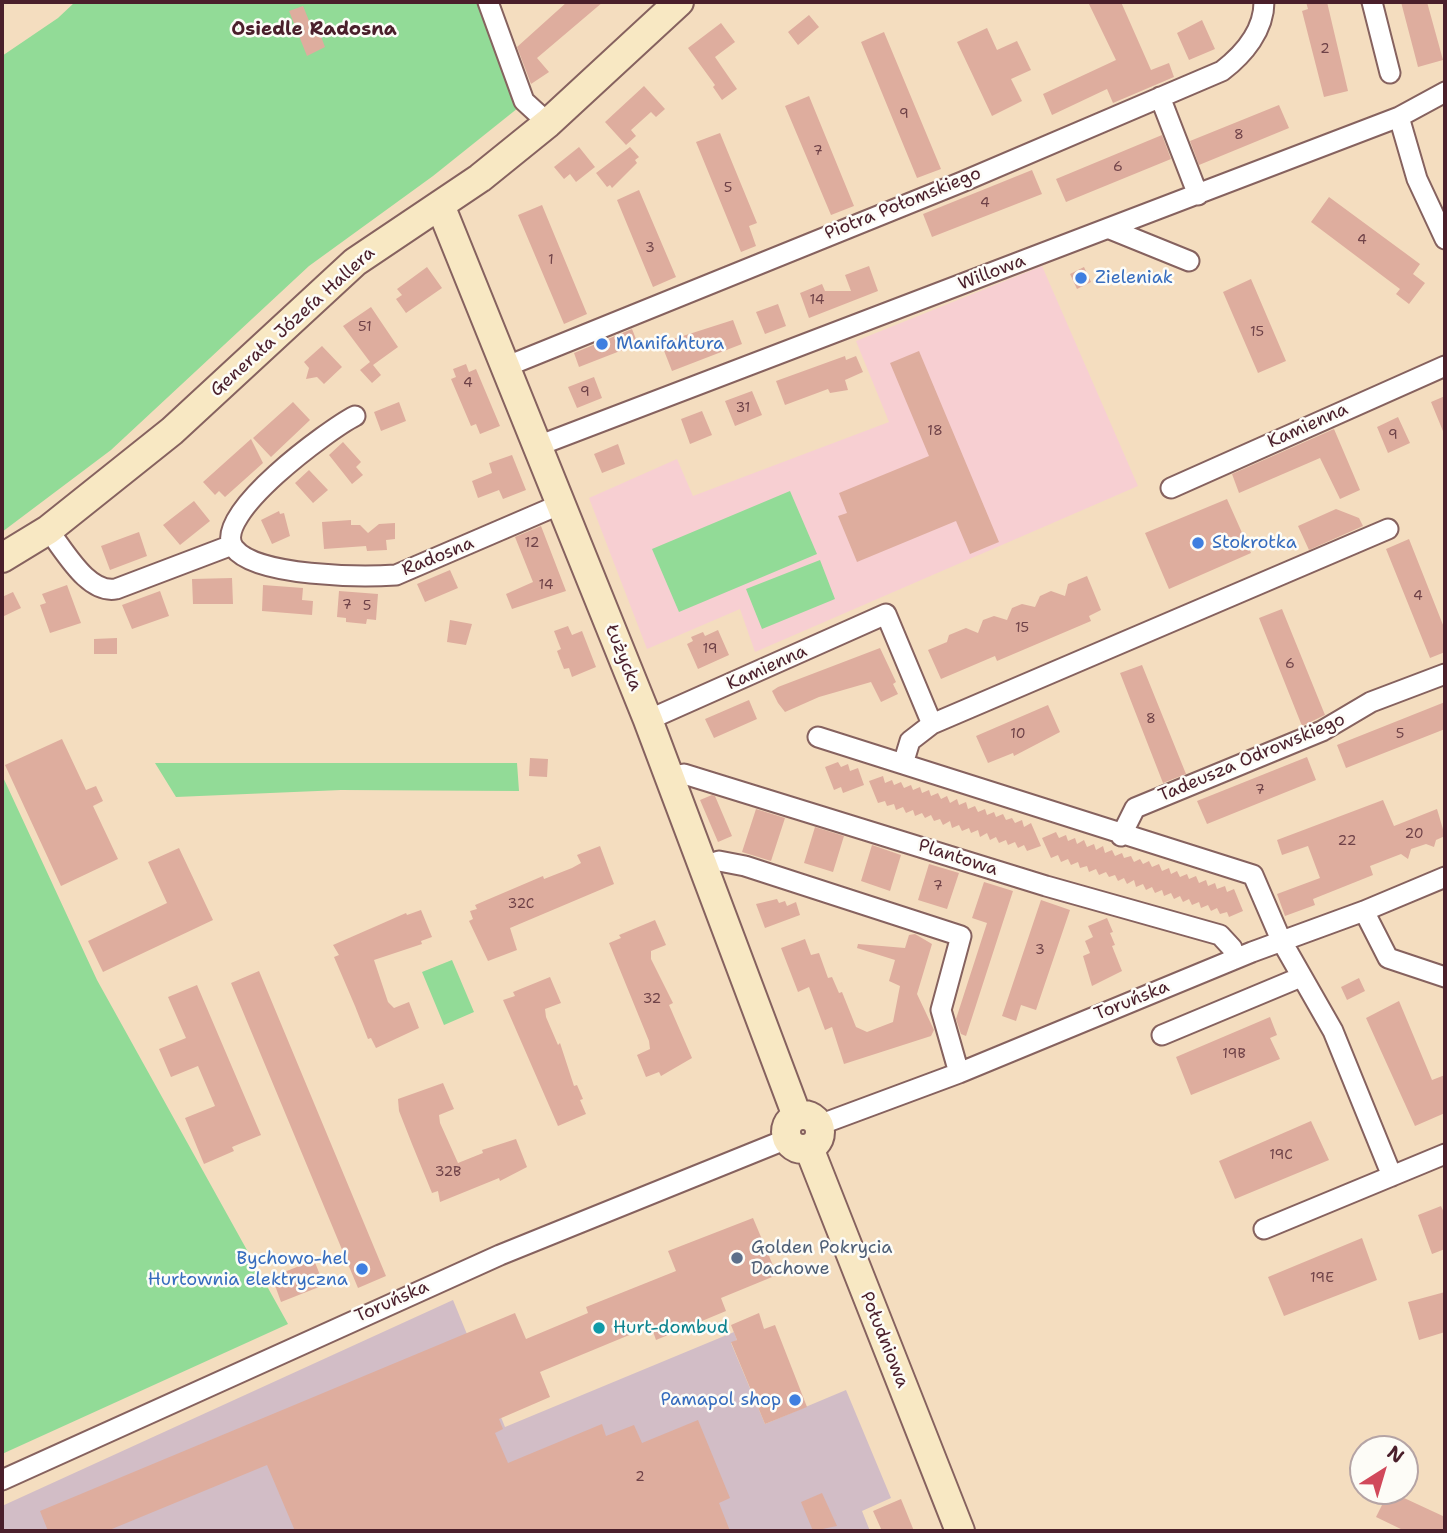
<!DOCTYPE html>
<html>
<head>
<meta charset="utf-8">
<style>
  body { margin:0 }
  #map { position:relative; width:1447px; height:1533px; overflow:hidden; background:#f4ddbf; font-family:"Shantell Sans",sans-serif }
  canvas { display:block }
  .frame { position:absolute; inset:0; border:4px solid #4a1f2b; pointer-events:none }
  .north { position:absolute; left:1349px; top:1435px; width:70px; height:70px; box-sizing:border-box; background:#fdfcf7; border:2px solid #b5a4a5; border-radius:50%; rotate:37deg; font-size:19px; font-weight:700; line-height:28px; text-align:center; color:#4a1f2b }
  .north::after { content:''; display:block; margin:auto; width:24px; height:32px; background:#d1495b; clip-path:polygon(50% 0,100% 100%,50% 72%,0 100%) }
</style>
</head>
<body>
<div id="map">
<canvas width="1447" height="1533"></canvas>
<div class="frame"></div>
<div class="north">N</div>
</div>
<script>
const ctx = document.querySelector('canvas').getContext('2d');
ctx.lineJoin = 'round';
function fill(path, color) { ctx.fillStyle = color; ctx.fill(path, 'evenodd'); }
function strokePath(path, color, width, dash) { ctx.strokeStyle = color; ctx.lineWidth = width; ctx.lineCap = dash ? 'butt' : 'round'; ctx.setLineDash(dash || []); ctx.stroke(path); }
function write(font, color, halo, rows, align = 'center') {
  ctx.font = font + ' "Shantell Sans",sans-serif'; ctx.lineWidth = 5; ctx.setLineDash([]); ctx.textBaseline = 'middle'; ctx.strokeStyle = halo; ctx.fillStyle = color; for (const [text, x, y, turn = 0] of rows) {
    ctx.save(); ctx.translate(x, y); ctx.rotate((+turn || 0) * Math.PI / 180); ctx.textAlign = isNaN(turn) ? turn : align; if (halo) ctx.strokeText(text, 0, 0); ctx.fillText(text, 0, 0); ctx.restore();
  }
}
fill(new Path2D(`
  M1042,266L1138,486L755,652L740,609L647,649L589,498L677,459L693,496L889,422L856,341Z`), '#f7cfd2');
fill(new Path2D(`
  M453,1300L505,1427L734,1332L737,1340L731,1343L765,1424L846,1390L891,1498L862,1511L870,1531H2V1506Z`), '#d2bdc6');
fill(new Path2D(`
  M75,2H479L518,108L433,176L309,266L111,450L2,532V56L58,18Z
  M790,491L817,554L679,612L652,549Z
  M820,560L835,599L762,629L746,589Z
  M155,763H517L519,791L341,790L176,797Z
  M2,775L97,980L288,1324L2,1454Z
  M452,960L474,1012L444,1025L422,972Z`), '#92db97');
fill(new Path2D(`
  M567,2H603L537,58L549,72L531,84L517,47Z
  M1088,2H1121L1151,70L1169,63L1174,77L1113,103L1107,89L1052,115L1043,94L1116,60Z
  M1306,2H1327L1348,91L1324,97L1302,11L1308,9Z
  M1401,2H1427L1443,60L1418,67Z
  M303,6L312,28L317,26L325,47L307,56L289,11Z
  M809,15L819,27L798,45L788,32Z
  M1202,20L1215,49L1189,60L1177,33Z
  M721,23L735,42L715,57L737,89L722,100L713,87L715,85L688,48Z
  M987,28L997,50L1017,41L1031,70L1011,79L1022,101L992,116L957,42Z
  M884,32L941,169L917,178L861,42Z
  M644,86L665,109L656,117L651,112L631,130L636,136L626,145L605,122Z
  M809,96L854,206L831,215L785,106Z
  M1279,105L1289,128L1199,165L1190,141Z
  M720,133L757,223L749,226L756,246L741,252L696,142Z
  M1162,135L1171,159L1066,202L1056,179Z
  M579,147L595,167L576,182L570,174L564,179L554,167Z
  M630,147L639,157L635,160L637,163L612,188L610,185L607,187L596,173Z
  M1032,170L1042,194L932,237L923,214Z
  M639,190L676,277L653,287L617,200Z
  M1329,197L1420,264L1413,274L1425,283L1409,304L1396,294L1400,289L1311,222Z
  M542,205L587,314L564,324L518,215Z
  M869,266L878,291L809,318L800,293L822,284L825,291H851L845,275Z
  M427,267L442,288L406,313L396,299L402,295L397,289Z
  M1084,267L1091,282L1077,289L1070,274Z
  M1251,279L1286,361L1258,373L1223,292Z
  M778,304L786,326L765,334L756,312Z
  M371,307L398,347L373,365L381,375L372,383L360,370L370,362L343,326Z
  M733,320L742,344L672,371L661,343Z
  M632,329L638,344L579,367L574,353Z
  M322,346L342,367L324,384L317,377L306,379L309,368L304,362Z
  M919,351L999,542L970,554L956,521L857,562L838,516L847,513L839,493L929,456L890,363Z
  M845,356L846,360L856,356L863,372L845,380L848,390L830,393L828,389L785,405L776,381Z
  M466,364L469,372L476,369L500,426L480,434L476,424L471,426L451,379L456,377L453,369Z
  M594,377L602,398L577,408L568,387Z
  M752,391L762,415L735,426L725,401Z
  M1445,396V436L1431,402Z
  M293,402L310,420L271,457L253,438Z
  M399,402L406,421L381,431L374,412Z
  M702,411L712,435L690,444L681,419Z
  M1398,417L1410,443L1388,453L1377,427Z
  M1334,429L1360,490L1340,499L1320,458L1239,493L1232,474Z
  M251,439L263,463L225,497L219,491L215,495L203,482Z
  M343,442L361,462L356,467L363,475L352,484L329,455Z
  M618,444L625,464L602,473L594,454Z
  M512,455L526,490L503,499L499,490L478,498L472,481L492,473L489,463Z
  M309,470L328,490L313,503L295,483Z
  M1227,499L1251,553L1169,589L1145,533Z
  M194,501L210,521L180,545L163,525Z
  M1336,509L1359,518L1363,526L1309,550L1298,526Z
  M279,511L280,514L284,513L290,536L272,544L261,520Z
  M351,520V525H360L368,533L379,524L395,523V539L386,540L387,550L367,551L366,546L324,549L322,522Z
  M541,526L566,591L512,609L506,594L533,582L515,537Z
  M139,532L147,556L110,570L101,546Z
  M1409,539L1445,630V652L1430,658L1386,549Z
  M450,570L458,588L425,602L417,584Z
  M1087,576L1101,610L1089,616L1091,621L997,661L995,656L941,679L928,650L947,642L949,635L966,628L978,633L983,620L994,616L1007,620L1012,608L1022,604L1035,607L1040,596L1051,591L1065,596L1068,584Z
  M232,578L233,604H193L192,579Z
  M67,585L81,623L50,633L40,605L46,603L42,594Z
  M263,585L303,588L302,600L313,601L312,615L262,611Z
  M160,591L169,616L132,629L122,605Z
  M339,591L378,594L376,620L367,619L366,624L346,622V618L337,617Z
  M13,592L21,608L2,617V597Z
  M1282,609L1325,715L1302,726L1259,618Z
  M450,620L472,624L466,645L447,642Z
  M568,626L572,635L582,631L596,667L572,677L569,668L564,669L560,659L557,651L561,649L554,631Z
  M718,630L729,655L698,669L687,644L693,641L691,637L703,632L705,636Z
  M117,638V654H94V639Z
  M880,648L896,682L893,684L898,694L881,702L871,682L819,697L785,712L778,703L772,691L778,687Z
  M1142,665L1186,774L1163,783L1120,673Z
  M749,700L757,719L714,738L705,719Z
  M1445,702V729L1346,768L1337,745Z
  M1048,705L1060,732L1014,756L1013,753L988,763L976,736Z
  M62,739L86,790L96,786L103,801L93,806L118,859L61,886L5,765Z
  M1307,757L1316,780L1207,824L1197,801Z
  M530,758L548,759L547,777L529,776Z
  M838,762L841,767L848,764L850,771L858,768L864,785L843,793L841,787L834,790L825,767Z
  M883,776L885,783L892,780L894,785L901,782L904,788L911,785L913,790L920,787L922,793L929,790L931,796L938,793L941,799L947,796L950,803L957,799L959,805L966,802L968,809L975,806L978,812L985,809L987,815L994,812L996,817L1003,814L1006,820L1012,818L1015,823L1022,820L1024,827L1031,823L1041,846L1027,851L1024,845L1018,848L1015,842L1008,845L1006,840L999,843L996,837L990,840L987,833L980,837L978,830L971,833L969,828L962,831L959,825L952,828L950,821L943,825L940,819L934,821L931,815L925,818L922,813L915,816L913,810L906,813L903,807L896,810L894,804L887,806L885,801L878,803L869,781Z
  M712,795L715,796L732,836L718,842L700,800Z
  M1383,800L1394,826L1437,809L1445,836L1436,840L1434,847L1426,844L1411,849L1408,859L1401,854L1370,866L1373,875L1313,899L1315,905L1285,916L1277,894L1320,878L1308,846L1282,855L1277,840Z
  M756,809L785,818L771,861L742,852Z
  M815,827L844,836L833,872L804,863Z
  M1056,832L1059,838L1066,835L1068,841L1075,838L1077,844L1084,840L1087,847L1094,844L1096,850L1103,846L1105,853L1112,850L1115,856L1122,853L1124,858L1131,856L1134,862L1140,859L1143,864L1149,861L1152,867L1159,864L1162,871L1169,868L1171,874L1177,871L1180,877L1187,874L1189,879L1196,876L1199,883L1206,880L1208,886L1215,883L1217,889L1225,886L1227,892L1234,889L1243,911L1229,917L1227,912L1220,914L1217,908L1211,911L1208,905L1201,908L1199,902L1192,905L1189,899L1183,902L1180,896L1174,899L1171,893L1164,896L1162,890L1155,893L1152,887L1146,890L1143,884L1136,887L1134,880L1127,884L1124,878L1118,881L1115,875L1109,877L1106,872L1099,875L1096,869L1089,872L1087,866L1080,868L1078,862L1071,865L1068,859L1061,862L1058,855L1051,858L1042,838Z
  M872,845L901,855L890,891L861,881Z
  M600,846L614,884L510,928L517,950L488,961L469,921L473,919L470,911L477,909L475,905L543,876L544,879L572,868L581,863L577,855Z
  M179,848L213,920L103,972L88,941L167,903L148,862Z
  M929,864L959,873L947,909L918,900Z
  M984,882L1013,891L966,1036L961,1034L956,1019L987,923L972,918Z
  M777,899L779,903L785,901L787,906L796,902L800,915L765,928L756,904Z
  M1041,900L1070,910L1036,1010L1021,1005L1016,1021L1002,1016Z
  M421,910L432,937L421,941L422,944L374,960L388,1002L394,1008L409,1002L419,1028L376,1048L371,1038L368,1039L355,1006L334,957L339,955L333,945L406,913L407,915Z
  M1107,918L1113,932L1110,933L1115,945L1112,946L1122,971L1092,986L1083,956L1090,953L1085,941L1093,937L1088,926Z
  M655,920L666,945L651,951V959L673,1003L669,1005L692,1058L661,1076L659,1072L646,1077L637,1055L650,1049L649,1041L609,943L621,938L619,935Z
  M915,934L932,944L917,994L934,1030L931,1036L844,1064L832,1027L825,1030L809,987L798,992L781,948L805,939L811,955L819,953L828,978L832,977L839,993L842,992L856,1027L867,1032L893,1022L900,986L889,981L895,960L857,948L858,944L905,948L909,935Z
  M259,971L386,1276L358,1288L231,983Z
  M550,977L561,1003L545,1009L546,1017L558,1045L560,1043L574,1086L577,1085L583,1099L580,1100L586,1114L558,1126L503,1000L515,996L513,992Z
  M1359,978L1365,991L1347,1000L1341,987Z
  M197,985L261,1135L232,1147L234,1151L204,1164L185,1118L215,1106L198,1066L171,1077L159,1049L186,1038L168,997Z
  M1399,1001L1432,1080L1445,1075V1113L1415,1126L1366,1018Z
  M1270,1017L1277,1035L1270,1038L1280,1059L1191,1095L1176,1057Z
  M443,1083L454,1109L439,1115L440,1123L458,1163L483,1153L482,1150L516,1139L527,1167L500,1181L499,1178L440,1202L438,1191L432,1193L412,1144L399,1111L398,1099Z
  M1311,1121L1329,1160L1235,1199L1219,1161Z
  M1441,1206L1445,1215V1249L1432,1254L1418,1215Z
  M753,1218L777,1275L721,1298L726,1311L656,1340L651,1326L540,1372L550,1397L499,1419L503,1429L495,1433L508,1463L602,1424L606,1436L634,1425L642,1443L698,1420L730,1498L719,1503L730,1531H295L267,1465L107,1531H48L40,1511L515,1313L526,1339L588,1313L586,1307L676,1271L668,1251Z
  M1362,1238L1377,1280L1284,1316L1268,1277Z
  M314,1260L324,1285L281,1302L272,1277Z
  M1445,1292V1332L1419,1340L1408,1302Z
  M759,1313L764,1329L775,1325L807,1407L765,1424L731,1342L737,1340L731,1325Z
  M1389,1491L1445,1517V1531H1405L1376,1517Z
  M822,1493L837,1526L813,1531L801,1502Z
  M901,1499L914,1531H882L873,1511Z`), '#dead9e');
const street = new Path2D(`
  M488,2L524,101L548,123
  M1372,2L1390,73
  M1160,97L1198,195
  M1399,117L1417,179L1445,239
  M1110,229L1189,261
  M505,367L962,182L1222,71C1244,54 1264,30 1264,2
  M355,416C331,428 209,516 234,548C256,577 362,577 396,575L561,504
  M535,447L1399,117L1445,92
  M1171,488L1445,366
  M48,530C64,549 87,594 116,589L232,545
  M648,720L886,614L932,724
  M818,737L1253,875L1281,940L1333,1031L1392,1176
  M903,764L910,741L932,724L1388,529
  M668,777L684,774L1046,886L1220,935L1232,948L1235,959
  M1121,836L1135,808L1322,731L1371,702L1445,674
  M703,866L719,861L745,866L961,936L941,1010L959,1073
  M1364,911L1388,958L1445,977
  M1162,1035L1301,977
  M819,1125L959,1073L1252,952L1364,911L1445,877
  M1264,1229L1445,1154
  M2,1480L500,1255L787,1139`);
const secondary = new Path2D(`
  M440,205L648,720L797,1116
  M2,558L48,530L172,431L355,262L480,178L548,123L679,2
  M786 1132a17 17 0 1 1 34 0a17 17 0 1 1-34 0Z
  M809,1148L960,1531`);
strokePath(street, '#86625f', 23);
strokePath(secondary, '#86625f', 32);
strokePath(street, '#fff', 19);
strokePath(secondary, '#f8e8c3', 28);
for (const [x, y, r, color] of [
  [1081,278,7,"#3f7fe0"],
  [602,344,7,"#3f7fe0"],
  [1198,543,7,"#3f7fe0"],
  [737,1258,7,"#5c6f8a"],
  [362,1269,7,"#3f7fe0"],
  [599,1328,7,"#0f9aa8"],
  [795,1400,7,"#3f7fe0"]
]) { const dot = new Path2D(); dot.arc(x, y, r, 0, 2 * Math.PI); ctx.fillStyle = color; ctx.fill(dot); strokePath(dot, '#fdfcf7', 2.5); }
write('14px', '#6f4248', null, [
  ["2",1325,49],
  ["9",904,114],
  ["8",1239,135],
  ["7",818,151],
  ["6",1118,167],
  ["5",728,188],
  ["4",985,203],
  ["4",1362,240],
  ["3",650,248],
  ["1",551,260],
  ["14",817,300],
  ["51",365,327],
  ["15",1257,332],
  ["4",468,383],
  ["9",585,392],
  ["31",743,408],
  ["18",935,431],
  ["9",1393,435],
  ["12",532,543],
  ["14",546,585],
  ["4",1418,596],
  ["7",347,605],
  ["5",367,606],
  ["15",1022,628],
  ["19",710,649],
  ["6",1290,664],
  ["8",1151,719],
  ["10",1018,734],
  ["5",1400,734],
  ["7",1260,790],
  ["20",1414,834],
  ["22",1347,841],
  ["7",938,886],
  ["32C",521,904],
  ["3",1040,950],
  ["32",652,999],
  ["19B",1234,1054],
  ["19C",1281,1155],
  ["32B",448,1172],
  ["19E",1322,1278],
  ["2",640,1477]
]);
write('18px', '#4a1f2b', '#fdfcf7', [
  ["Piotra Połomskiego",903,204,-22],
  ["Willowa",992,273,-21],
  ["Generała Józefa Hallera",293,322,-42],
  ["Kamienna",1308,426,-24],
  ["Radosna",438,557,-22],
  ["Łużycka",623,658,68],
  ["Kamienna",767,668,-24],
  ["Tadeusza Odrowskiego",1252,758,-23],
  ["Plantowa",958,858,18],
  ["Toruńska",1132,1001,-22],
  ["Toruńska",392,1302,-24],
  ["Południowa",884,1340,68]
]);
write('18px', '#366cbe', '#fdfcf7', [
  ["Zieleniak",1095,278],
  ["Manifahtura",616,344],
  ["Stokrotka",1212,543],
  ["Bychowo-hel",348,1259,"right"],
  ["Hurtownia elektryczna",348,1280,"right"],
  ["Pamapol shop",781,1400,"right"]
], 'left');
write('18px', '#4e5e75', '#fdfcf7', [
  ["Golden Pokrycia",751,1248],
  ["Dachowe",751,1269]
], 'left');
write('18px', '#0d838f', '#fdfcf7', [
  ["Hurt-dombud",613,1328]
], 'left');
write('bold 19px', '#4a1f2b', '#fdfcf7', [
  ["Osiedle Radosna",314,30]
]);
</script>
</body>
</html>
